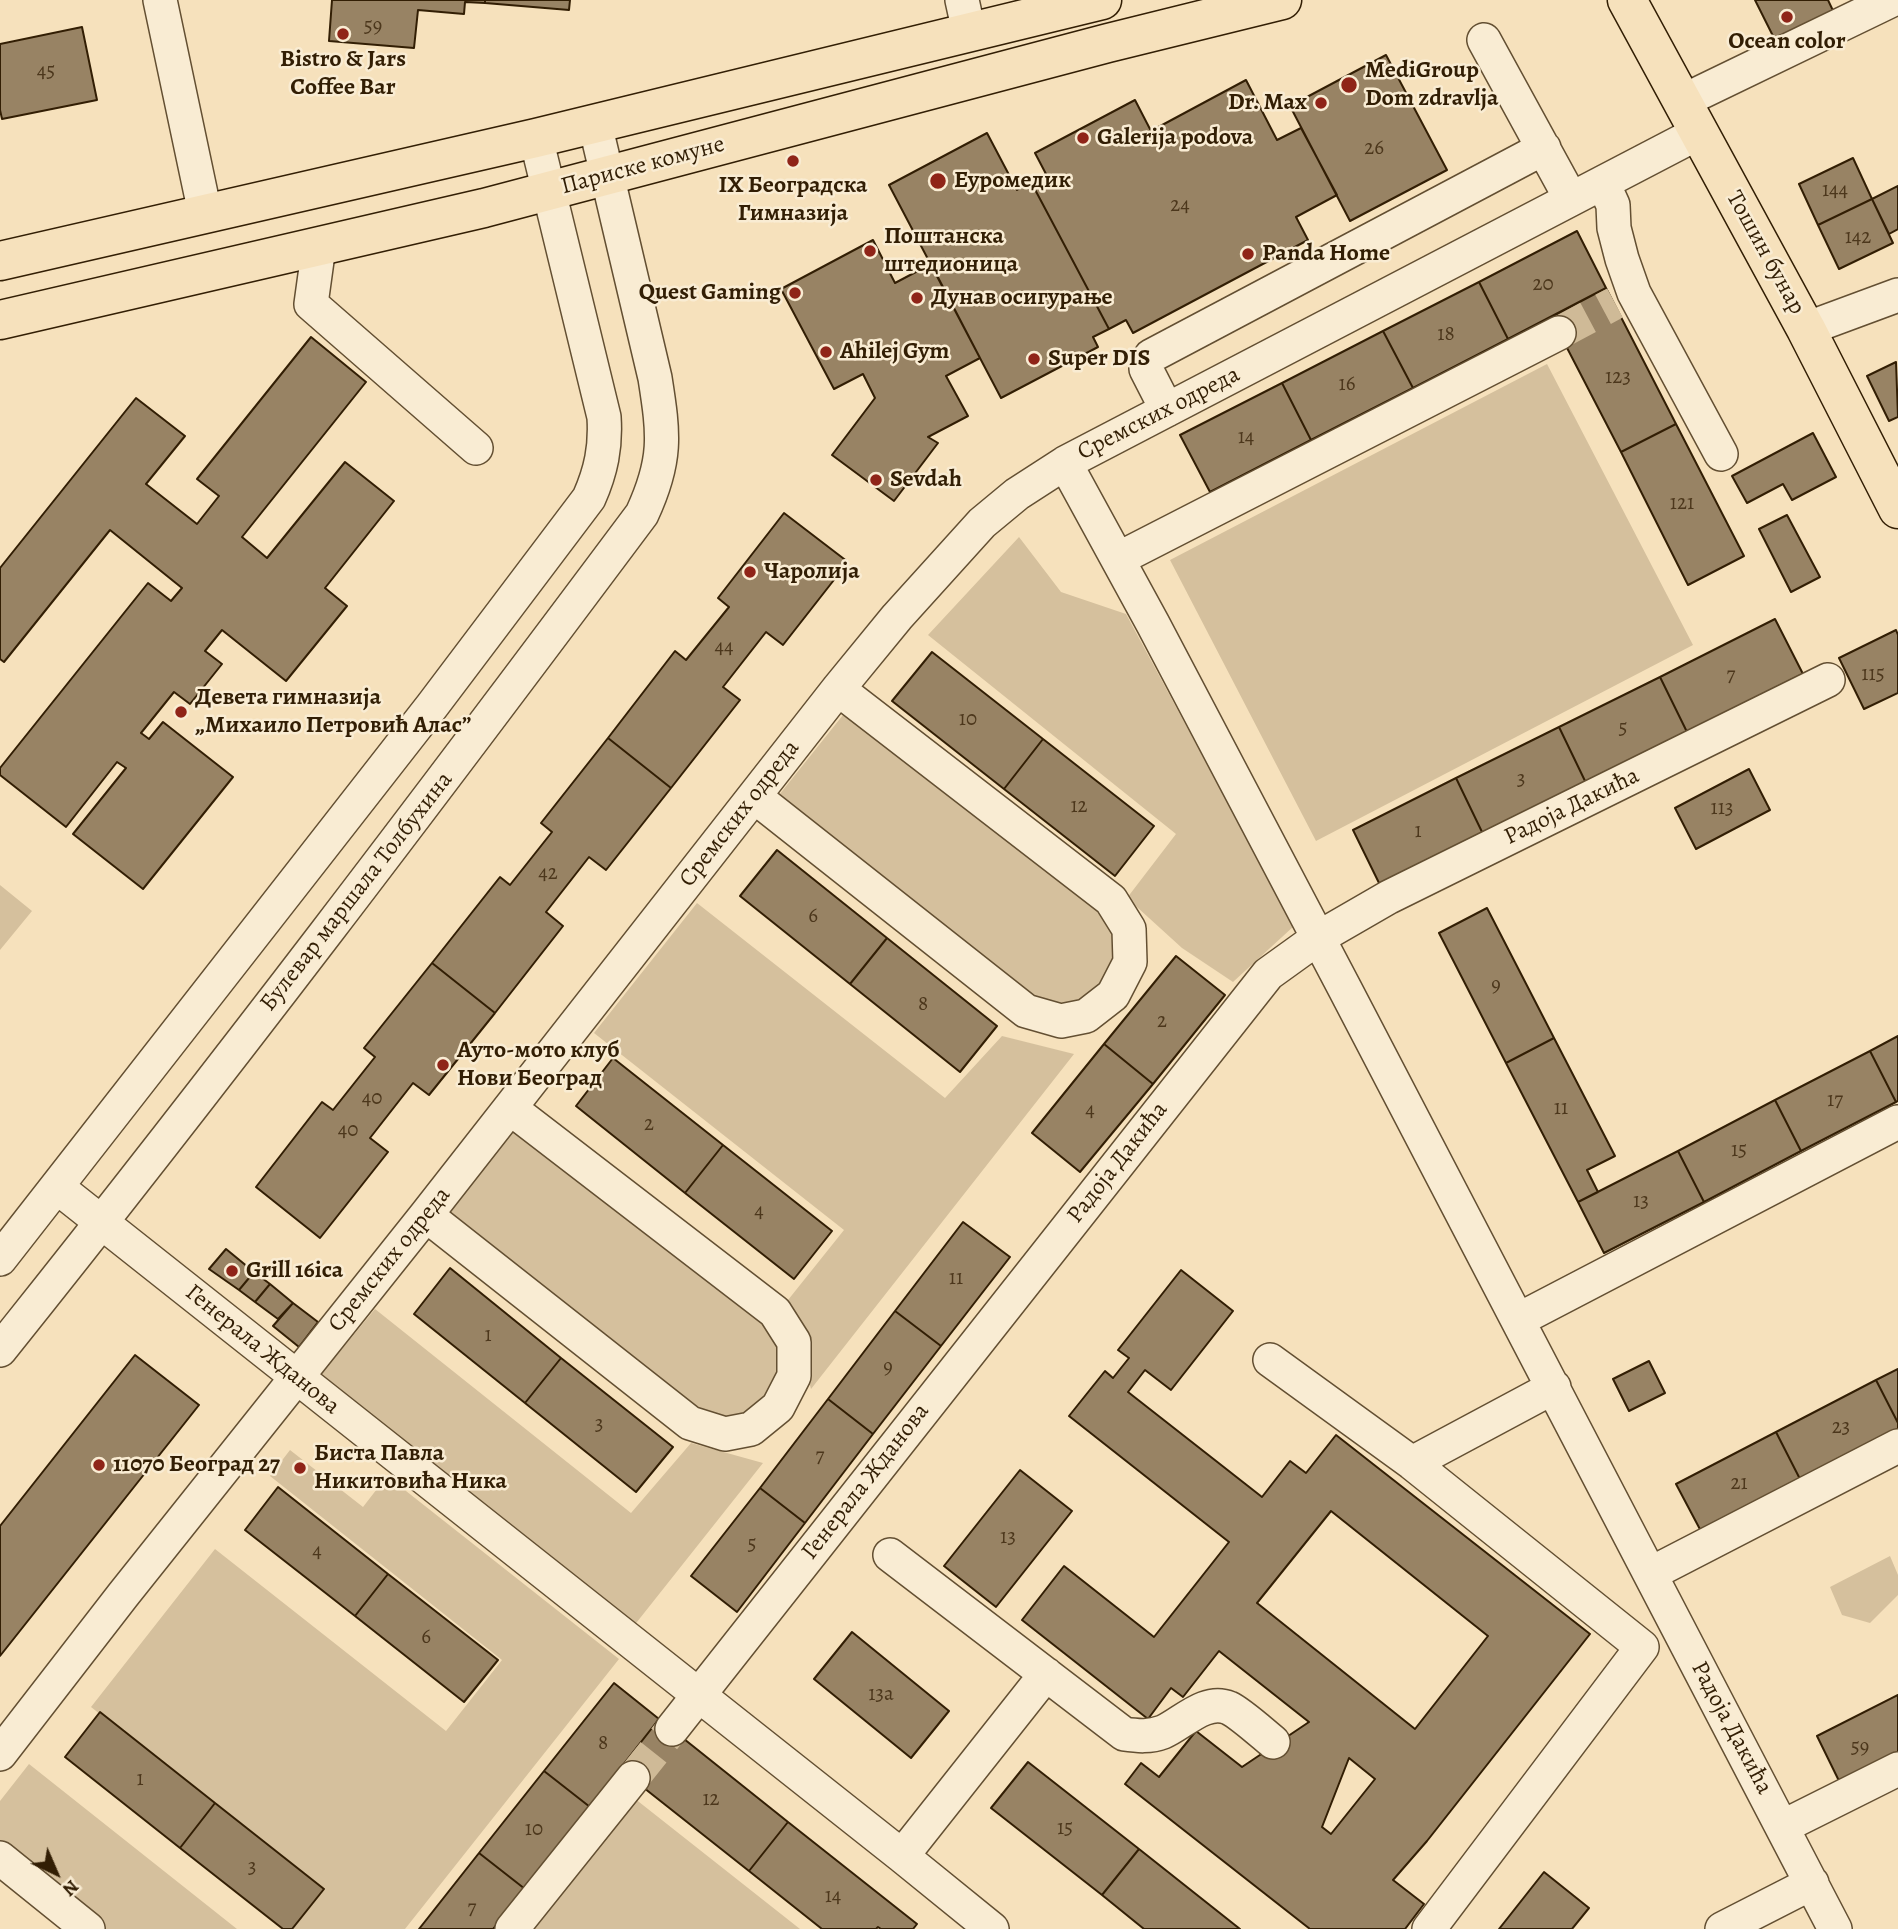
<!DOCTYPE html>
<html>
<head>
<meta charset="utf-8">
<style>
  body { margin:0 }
  #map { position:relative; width:1898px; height:1929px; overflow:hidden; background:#f6e1bc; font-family:Alegreya,serif }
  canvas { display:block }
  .north { position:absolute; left:21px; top:1838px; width:70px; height:70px; -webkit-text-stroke:5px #f9ecd3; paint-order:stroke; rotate:136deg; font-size:19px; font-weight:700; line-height:28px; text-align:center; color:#321e04 }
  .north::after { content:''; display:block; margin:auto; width:24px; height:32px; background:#321e04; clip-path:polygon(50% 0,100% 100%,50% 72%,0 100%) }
</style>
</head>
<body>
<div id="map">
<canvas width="1898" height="1929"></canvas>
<div class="north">N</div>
</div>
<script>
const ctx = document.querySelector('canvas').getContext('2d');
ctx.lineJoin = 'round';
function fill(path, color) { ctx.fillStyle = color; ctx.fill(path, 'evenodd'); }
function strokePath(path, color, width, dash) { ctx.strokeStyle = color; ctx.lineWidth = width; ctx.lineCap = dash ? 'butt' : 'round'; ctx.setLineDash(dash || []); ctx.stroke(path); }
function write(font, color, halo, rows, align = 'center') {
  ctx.font = font + ' Alegreya,serif'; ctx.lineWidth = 5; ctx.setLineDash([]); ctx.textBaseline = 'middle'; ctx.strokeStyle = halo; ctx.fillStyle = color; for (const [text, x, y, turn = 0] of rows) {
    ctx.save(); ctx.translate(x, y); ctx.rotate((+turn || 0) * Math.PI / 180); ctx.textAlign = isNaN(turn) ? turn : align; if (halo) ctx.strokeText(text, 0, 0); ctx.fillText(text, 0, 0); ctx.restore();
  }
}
fill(new Path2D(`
  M1547,364L1693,645L1316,841L1170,560Z
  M1019,537L1061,592L1126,614L1294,926L1233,982L1182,948L1127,898L1176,834L928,635Z
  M843,715L1105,913L1117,950L1105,984L1071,1010L1029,1000L775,800Z
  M0,885L32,911L0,950Z
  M697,903L945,1098L1002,1036L1074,1054L811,1389L788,1300L844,1230L594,1033Z
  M510,1128L772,1327L785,1364L772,1398L737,1423L696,1413L442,1214Z
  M375,1309L631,1513L691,1443L763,1463L633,1627L318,1378Z
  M290,1450L363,1507L387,1476L619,1659L405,1929H291L322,1889L91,1707L215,1549L446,1731L502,1660L270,1476Z
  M1890,1556L1898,1575V1595L1870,1623L1842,1615L1830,1587Z
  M29,1764L237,1929H91L0,1857V1801Z
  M634,1798L800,1929H530Z`), '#d5c09d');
const building = new Path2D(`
  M332,0H485V3L465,2L464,14L418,10L414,48L329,41Z
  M485,0H570L569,10L485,3Z
  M1755,0H1828L1836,17L1778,46Z
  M82,27L97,100L2,119L0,110V44Z
  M1386,55L1447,170L1350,221L1290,106Z
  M1246,80L1277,140L1301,128L1337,195L1296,217L1308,240L1133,333L1126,320L1109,329L1031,182L1046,174L1035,153L1135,100L1151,131Z
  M987,133L1017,190L1031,182L1109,329L1093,337L1098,347L1001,398L889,185Z
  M1853,158L1872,199L1818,225L1799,184Z
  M1898,186V229L1889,234L1872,199Z
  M1872,199L1893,243L1839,269L1818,225Z
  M1577,231L1606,288L1508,339L1479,282Z
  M873,240L895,283L931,264L980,358L946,376L968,416L928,437L938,443L894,501L832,455L875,398L863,374L834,389L781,289Z
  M1479,282L1508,339L1413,388L1383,331Z
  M1606,288L1676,424L1621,452L1551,317Z
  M1383,331L1413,388L1311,440L1282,383Z
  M311,337L366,382L242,537L267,558L345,462L394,501L325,588L347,606L286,681L222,630L205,651L222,664L190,704L174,692L141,733L149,739L163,722L233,777L143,889L73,834L126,768L117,762L66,827L0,775V768L148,583L171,601L182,588L110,530L4,662L0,659V568L136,398L185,436L146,484L197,524L219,496L197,479Z
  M1896,362L1898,417L1889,421L1867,376Z
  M1282,383L1311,440L1210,492L1180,435Z
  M1676,424L1744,556L1688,585L1621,452Z
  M1813,433L1836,477L1792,500L1783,484L1747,503L1732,476Z
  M784,513L848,562L783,645L766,632L723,687L740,700L671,788L608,738L675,651L686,660L729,607L718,598Z
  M1787,515L1820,577L1791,592L1759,529Z
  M1775,619L1803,674L1687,732L1660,677Z
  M1896,630L1898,635V693L1864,709L1839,658Z
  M932,652L1043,739L1004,789L892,701Z
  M1660,677L1687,732L1586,783L1559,727Z
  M1559,727L1586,783L1483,834L1456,778Z
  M608,738L671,788L606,870L589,857L546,912L563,926L495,1013L432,963L500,877L510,885L552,832L541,823Z
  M1043,739L1154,826L1115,876L1004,789Z
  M1749,769L1770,810L1696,849L1675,808Z
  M1456,778L1483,834L1380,885L1353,830Z
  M777,850L887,938L850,984L740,896Z
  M1487,908L1554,1038L1506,1063L1439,933Z
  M887,938L997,1026L960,1072L850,984Z
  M1176,956L1225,995L1153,1084L1104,1044Z
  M432,963L495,1013L429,1095L413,1083L370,1138L388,1152L320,1238L256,1187L322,1102L333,1110L375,1057L364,1048Z
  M1898,1036V1101L1896,1102L1870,1051Z
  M1554,1038L1615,1156L1587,1170L1598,1192L1578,1202L1506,1063Z
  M1104,1044L1153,1084L1080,1172L1032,1133Z
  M1870,1051L1896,1102L1801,1151L1775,1100Z
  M613,1058L723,1145L685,1193L576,1106Z
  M1775,1100L1801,1151L1704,1202L1678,1151Z
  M723,1145L832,1231L794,1279L685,1193Z
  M1678,1151L1704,1202L1604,1253L1578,1202Z
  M963,1222L1010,1257L941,1346L895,1311Z
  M226,1249L254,1272L239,1290L209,1269Z
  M450,1268L561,1358L525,1403L414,1314Z
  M1181,1270L1233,1311L1171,1390L1145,1370L1128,1392L1262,1497L1290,1461L1306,1473L1336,1435L1590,1634L1427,1841L1393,1880L1424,1904L1405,1929H1310L1125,1784L1141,1763L1159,1777L1196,1731L1242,1767L1309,1722L1219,1651L1183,1697L1171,1688L1148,1719L1022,1620L1064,1566L1154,1637L1229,1542L1069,1416L1105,1371L1113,1378L1129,1358L1118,1350ZM1331,1511L1488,1636L1415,1729L1257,1603ZM1349,1758L1375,1779L1331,1834L1322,1827Z
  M254,1272L270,1284L255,1302L239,1290Z
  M270,1284L293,1303L278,1319L255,1302Z
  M293,1303L318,1322L299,1347L273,1326Z
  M895,1311L941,1346L873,1434L828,1399Z
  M135,1355L199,1405L0,1656V1526Z
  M561,1358L673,1447L636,1492L525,1403Z
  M1649,1361L1665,1393L1629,1411L1613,1379Z
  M1898,1369V1423L1876,1380Z
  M1876,1380L1898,1423V1433L1802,1483L1776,1432Z
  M828,1399L873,1434L805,1523L760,1488Z
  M1776,1432L1802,1483L1703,1535L1676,1484Z
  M1020,1470L1072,1511L996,1607L944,1566Z
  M278,1487L388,1574L355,1616L245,1530Z
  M760,1488L805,1523L737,1612L691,1576Z
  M388,1574L498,1660L464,1702L355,1616Z
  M852,1632L949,1711L911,1758L814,1679Z
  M614,1683L659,1719L590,1807L544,1771Z
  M1898,1695V1760L1842,1787L1817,1736Z
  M100,1712L215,1803L180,1848L65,1757Z
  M659,1719L788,1822L749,1871L620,1769Z
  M1028,1762L1139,1849L1102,1895L991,1808Z
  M544,1771L590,1807L525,1889L479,1853Z
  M215,1803L324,1889L292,1929H283L180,1848Z
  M788,1822L917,1924L913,1929H881L878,1927L876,1929H822L749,1871Z
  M1139,1849L1240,1929H1144L1102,1895Z
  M479,1853L525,1889L493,1929H419Z
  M1544,1872L1589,1908L1572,1929H1499Z`);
fill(building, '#988364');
strokePath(building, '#321e04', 2);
strokePath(new Path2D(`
  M1559,333L1615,303
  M633,1778L672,1729`), '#cfba97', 33, [33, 17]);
const minor = new Path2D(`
  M160,0L205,213
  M962,0L969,32
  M1484,40L1571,199
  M1683,101L1892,0
  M1603,183L1613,205L1614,228L1622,259L1634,293L1721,454
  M319,246L311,304L476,448
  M1806,329L1898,295
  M1167,410L1146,369L1147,362L1151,356L1544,148
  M1065,463L1153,624L1345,989L1835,1929
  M1118,559L1559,333
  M755,797L1026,1011L1061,1021L1086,1016L1113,995L1130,962L1129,929L1111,900L838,689
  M57,1187L902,1856L992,1929
  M426,1215L690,1423L725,1434L751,1429L778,1407L794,1376V1342L775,1312L510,1108
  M0,1259L432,706L589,498C601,471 606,447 604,417L536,138
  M1518,1320L1898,1122
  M0,1350C220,1075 432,795 642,514C667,460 664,435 655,378L595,124
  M1270,1360L1412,1463L1642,1647L1429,1929
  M1412,1463L1554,1387
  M890,1555L1124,1734C1138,1736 1150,1737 1163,1732C1182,1724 1205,1698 1229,1708C1240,1713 1262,1733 1273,1742
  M1650,1574L1898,1446
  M672,1729L1268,974L1318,938L1389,897L1828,680
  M0,1754L123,1595L426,1215L838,689L897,617L982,523L1017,494L1065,463L1698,133
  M1782,1827L1898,1769
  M902,1856L1046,1674
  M0,1858L88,1929
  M512,1929L633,1778
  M1722,1929L1812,1883`);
const major = new Path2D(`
  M1627,0L1806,329L1898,509
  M0,261L536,138L1102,0
  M0,320L484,208L1108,43L1282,0`);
strokePath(minor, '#634f32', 36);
strokePath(major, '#321e04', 41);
strokePath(minor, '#f9ecd3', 33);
strokePath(major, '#f6e1bc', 38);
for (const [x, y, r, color] of [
  [1787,17,7,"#8f2418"],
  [343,34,7,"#8f2418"],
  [1349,85,9,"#8f2418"],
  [1321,103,7,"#8f2418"],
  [1083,138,7,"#8f2418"],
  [793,161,7,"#8f2418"],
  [938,181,9,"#8f2418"],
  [870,251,7,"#8f2418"],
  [1248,254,7,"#8f2418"],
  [795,293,7,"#8f2418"],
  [917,298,7,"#8f2418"],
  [826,352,7,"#8f2418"],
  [1034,359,7,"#8f2418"],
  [876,480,7,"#8f2418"],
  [750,572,7,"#8f2418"],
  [181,712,7,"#8f2418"],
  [443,1065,7,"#8f2418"],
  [232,1271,7,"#8f2418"],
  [99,1465,7,"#8f2418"],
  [300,1468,7,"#8f2418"]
]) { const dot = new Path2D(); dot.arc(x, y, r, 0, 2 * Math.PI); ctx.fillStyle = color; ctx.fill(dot); strokePath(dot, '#f9ecd3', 2.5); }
write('21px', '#4c371c', null, [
  ["59",373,27],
  ["45",46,72],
  ["26",1374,149],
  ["144",1835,191],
  ["24",1180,206],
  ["142",1858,238],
  ["20",1543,285],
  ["18",1446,335],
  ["123",1618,378],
  ["16",1347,385],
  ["14",1246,438],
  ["121",1682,504],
  ["44",724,648],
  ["115",1873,675],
  ["7",1731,676],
  ["10",968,720],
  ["5",1623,729],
  ["3",1521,780],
  ["12",1079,807],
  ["113",1722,809],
  ["1",1418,832],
  ["42",548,874],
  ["6",813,917],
  ["9",1496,986],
  ["8",923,1005],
  ["2",1162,1022],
  ["40",372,1099],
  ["17",1835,1101],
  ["11",1561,1109],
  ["4",1090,1111],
  ["2",649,1125],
  ["40",348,1131],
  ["15",1739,1151],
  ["13",1641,1202],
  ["4",759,1212],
  ["11",956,1279],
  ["1",488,1336],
  ["9",888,1368],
  ["3",599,1425],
  ["23",1841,1428],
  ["7",820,1457],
  ["21",1739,1484],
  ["13",1008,1538],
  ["5",752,1545],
  ["4",317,1552],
  ["6",426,1638],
  ["13a",881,1695],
  ["8",603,1744],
  ["59",1860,1748],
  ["1",140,1780],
  ["12",711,1800],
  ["15",1065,1829],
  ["10",534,1830],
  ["3",252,1868],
  ["14",833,1897],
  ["7",472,1909]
]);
write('bold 24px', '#321e04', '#f9ecd3', [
  ["Ocean color",1787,42,"center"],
  ["Bistro & Jars",343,60,"center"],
  ["Coffee Bar",343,88,"center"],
  ["MediGroup",1365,71],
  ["Dom zdravlja",1365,99],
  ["Dr. Max",1307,103,"right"],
  ["Galerija podova",1097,138],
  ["Еуромедик",954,181],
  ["IX Београдска",793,186,"center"],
  ["Гимназија",793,214,"center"],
  ["Поштанска",884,237],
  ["штедионица",884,265],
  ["Panda Home",1262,254],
  ["Quest Gaming",781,293,"right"],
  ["Дунав осигурање",931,298],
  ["Ahilej Gym",840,352],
  ["Super DIS",1048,359],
  ["Sevdah",890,480],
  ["Чаролија",764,572],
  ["Девета гимназија",195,698],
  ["„Михаило Петровић Алас”",195,726],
  ["Ауто-мото клуб",457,1051],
  ["Нови Београд",457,1079],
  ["Grill 16ica",246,1271],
  ["Биста Павла",314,1454],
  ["Никитовића Ника",314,1482],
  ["11070 Београд 27",113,1465]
], 'left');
write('24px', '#321e04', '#f9ecd3', [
  ["Париске комуне",643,166,-15],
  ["Тошин бунар",1765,253,61],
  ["Сремских одреда",1159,414,-27],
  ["Радоја Дакића",1572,807,-26],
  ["Сремских одреда",740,814,-52],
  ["Булевар маршала Толбухина",357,892,-52],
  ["Радоја Дакића",1118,1163,-52],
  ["Сремских одреда",390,1260,-51],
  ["Генерала Жданова",262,1350,39],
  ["Генерала Жданова",866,1482,-52],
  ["Радоја Дакића",1731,1728,62]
]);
</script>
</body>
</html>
